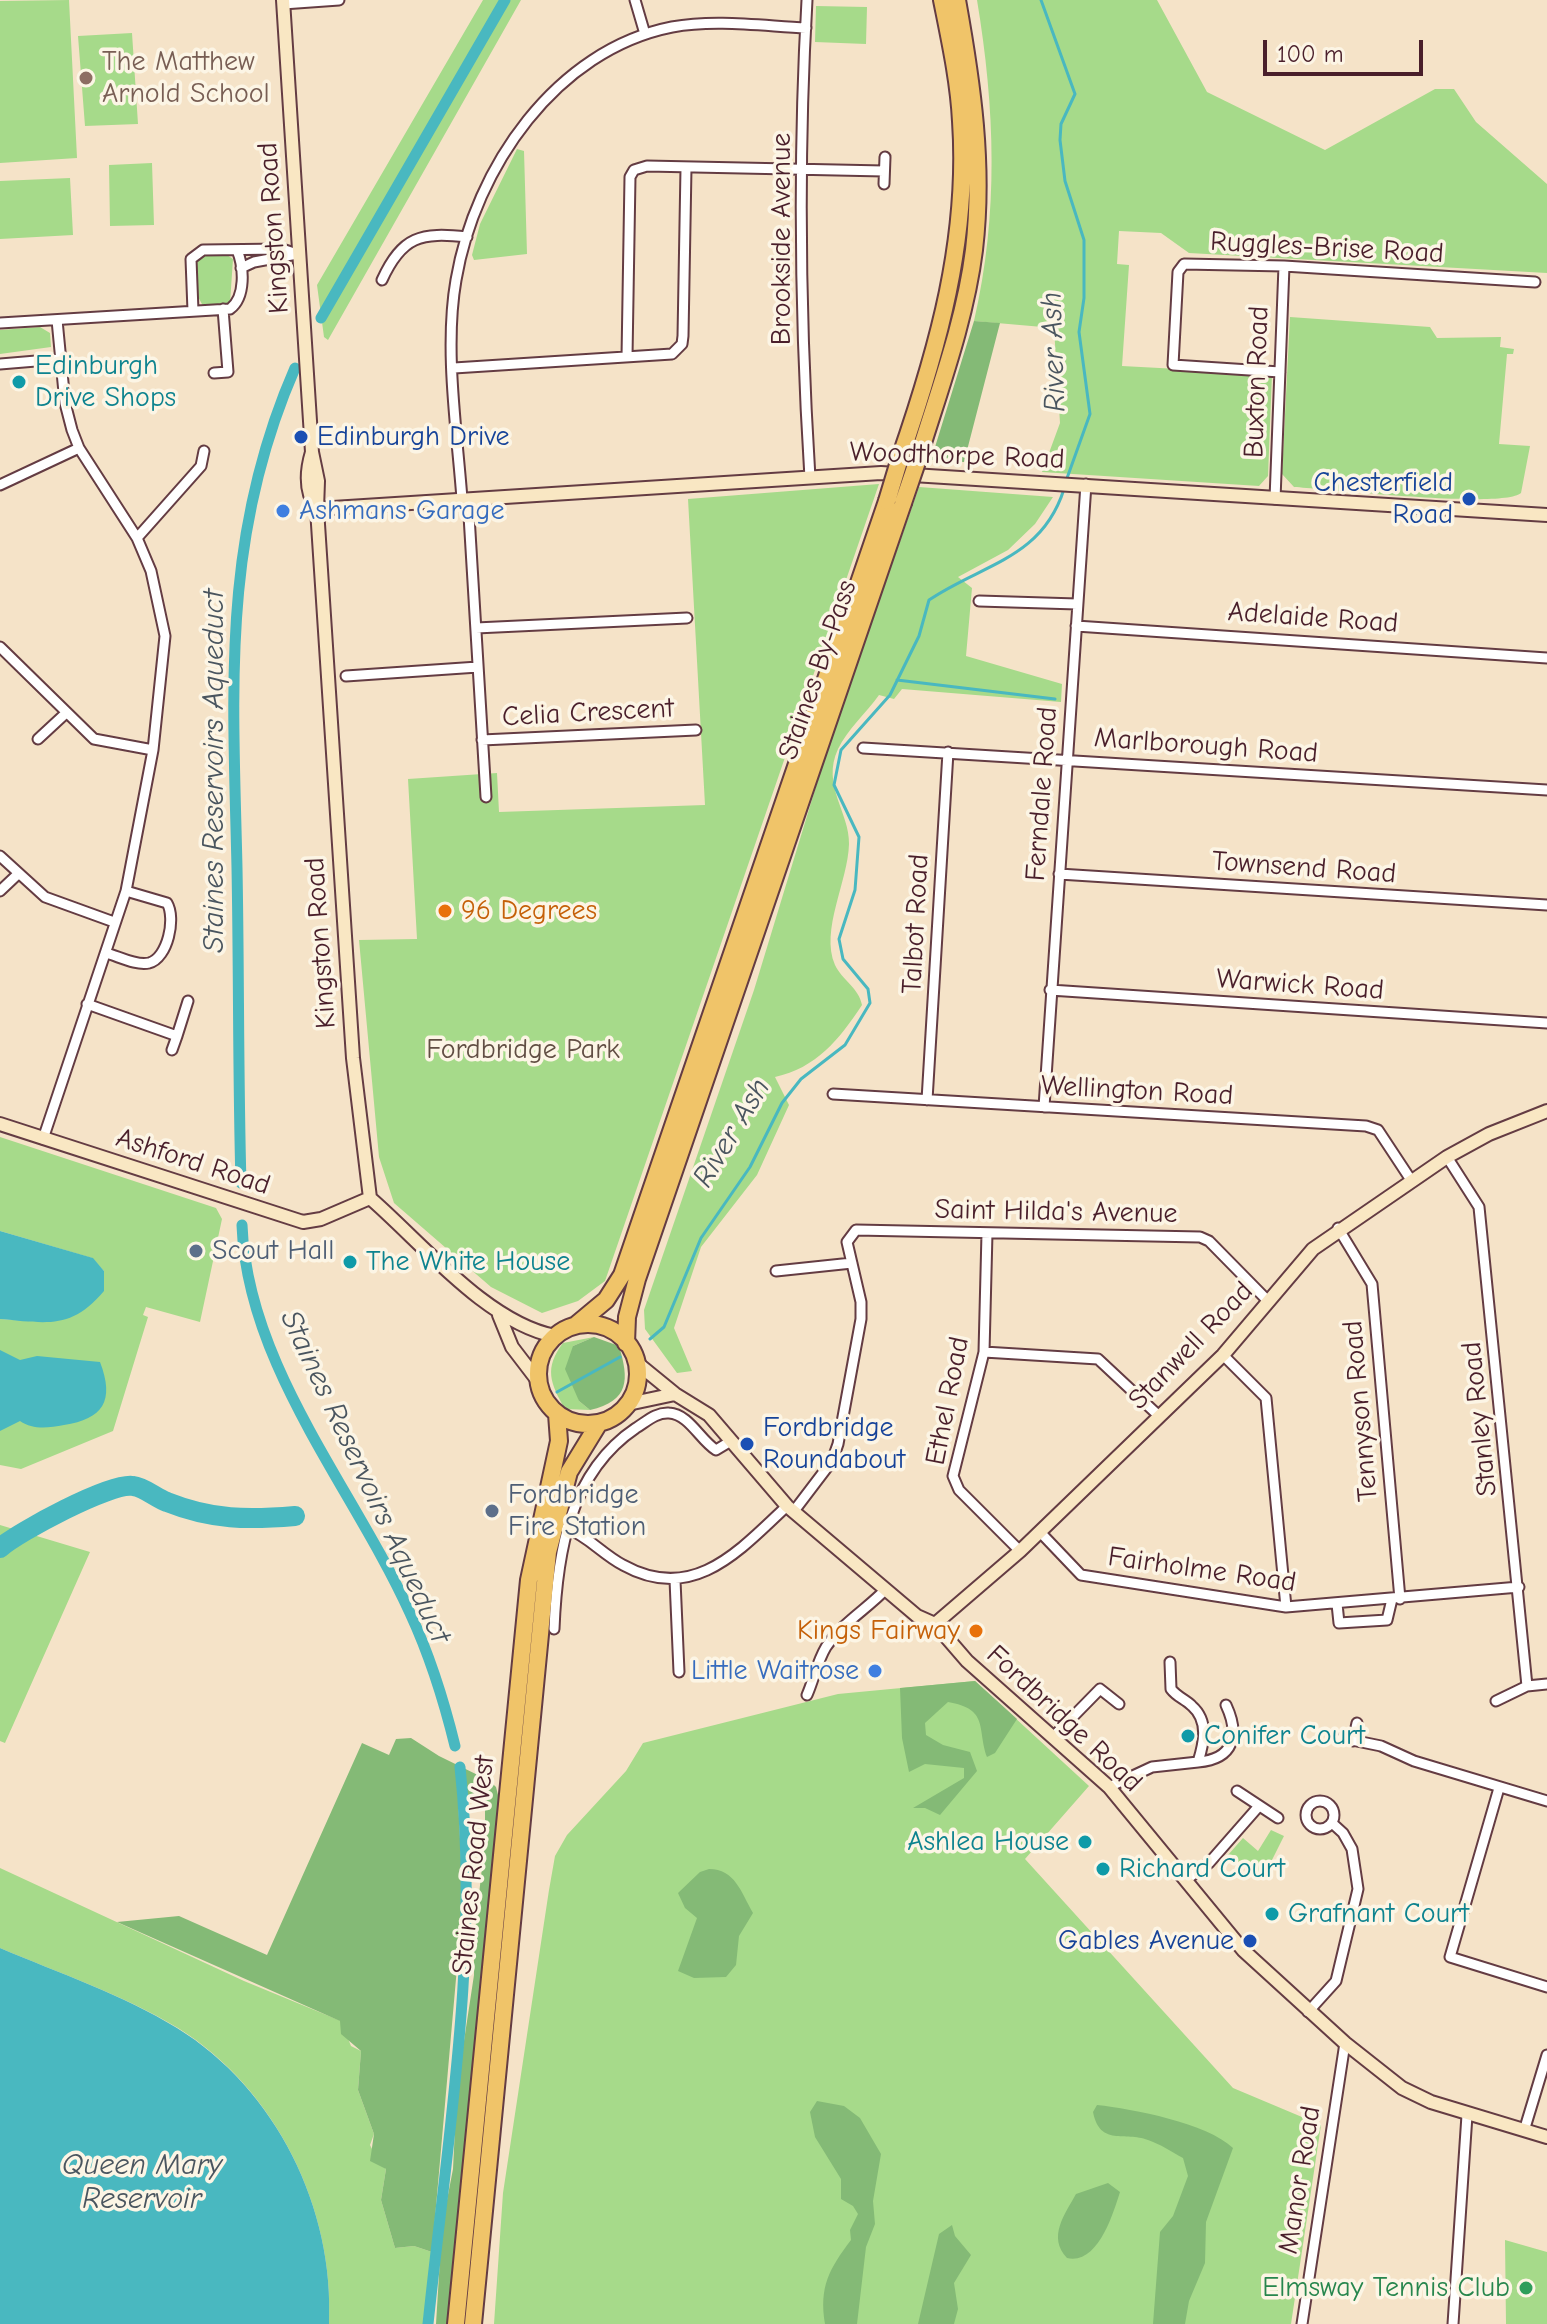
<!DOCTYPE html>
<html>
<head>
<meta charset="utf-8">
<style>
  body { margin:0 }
  #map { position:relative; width:1547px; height:2324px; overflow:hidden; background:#f5e3c8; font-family:"Comic Neue",sans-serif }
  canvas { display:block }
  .scale { position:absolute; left:1263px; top:40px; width:160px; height:36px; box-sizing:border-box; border:4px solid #4a1f2b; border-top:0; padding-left:10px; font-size:24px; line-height:28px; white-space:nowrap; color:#4a1f2b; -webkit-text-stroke:6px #fcf5e5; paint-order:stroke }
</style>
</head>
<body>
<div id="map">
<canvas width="1547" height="2324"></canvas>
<div class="scale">100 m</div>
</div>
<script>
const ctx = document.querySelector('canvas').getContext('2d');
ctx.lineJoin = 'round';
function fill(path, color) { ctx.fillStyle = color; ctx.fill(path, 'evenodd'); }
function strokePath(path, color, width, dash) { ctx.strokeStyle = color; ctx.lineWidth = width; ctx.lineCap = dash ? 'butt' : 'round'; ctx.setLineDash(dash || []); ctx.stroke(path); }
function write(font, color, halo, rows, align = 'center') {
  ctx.font = font + ' "Comic Neue",sans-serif'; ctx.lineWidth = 7; ctx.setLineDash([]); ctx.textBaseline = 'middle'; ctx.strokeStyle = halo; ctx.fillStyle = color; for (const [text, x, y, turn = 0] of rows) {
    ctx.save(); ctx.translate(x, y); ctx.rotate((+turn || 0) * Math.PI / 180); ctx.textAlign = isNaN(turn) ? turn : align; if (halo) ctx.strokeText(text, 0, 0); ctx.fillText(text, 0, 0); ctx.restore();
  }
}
fill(new Path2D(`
  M69,0L77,158L0,163V1Z
  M483,0H521L328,340L324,337L317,285Z
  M977,0H1157L1207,92L1325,150L1435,89H1454L1476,122L1547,184V273L1189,253L1161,233L1119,231L1117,264L1129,265L1122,366L1272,374L1268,476L1259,486L1042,472L1060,423L1054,328L974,321C999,214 995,108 977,0Z
  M816,6L867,7L866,44L815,42Z
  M132,33L138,124L85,126L78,36Z
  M517,149L524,151L527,254L474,260L472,255L480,224Z
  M152,163L154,225L110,226L109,165Z
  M70,178L73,235L0,239V181Z
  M201,255H227L233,259L230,303L203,306L196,293L194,263Z
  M1290,317L1430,327L1437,338L1501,337L1500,347L1514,349L1513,354H1507L1499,444L1530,446L1521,493C1503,509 1329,489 1294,487L1282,474Z
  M40,327L50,333L51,347L0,354V330Z
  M879,484L605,1281L578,1301L542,1313L491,1287L394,1203L379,1157L359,940L417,939L408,779L497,773L499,812L705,805L688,499Z
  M919,487L1053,497L1035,524L1008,550L958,577L972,588L966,656L1062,684L1061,702L902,689L894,699L879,695C867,712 847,730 838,749C821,785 850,813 849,844C848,882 820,930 835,965C842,980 859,988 862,1005C839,1040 816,1068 775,1077L789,1105L757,1175L701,1247L674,1328L692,1371L677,1373L645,1329L644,1310L754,990L828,747Z
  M0,1137L216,1208L222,1219L200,1322L146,1307L143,1315L148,1317L113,1431L21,1469L0,1465V1319L28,1321L104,1271L92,1258L0,1231Z
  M594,1337L573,1346L579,1401L590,1410L565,1409C550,1383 544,1368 563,1343Z
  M0,1525L90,1552L5,1743L0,1741Z
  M975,1681L1089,1786L1025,1859L1233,2088L1321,2125L1291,2324H494L503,2193L549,1890L555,1856L567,1835L626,1771L643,1743L838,1694Z
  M1271,1830L1284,1836L1262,1880L1228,1855L1243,1838L1258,1851Z
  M0,1868L244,1981L341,2021L351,2046L361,2051L358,2090L374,2134L370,2145L379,2163L386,2169L381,2200L395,2248L414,2246L432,2252L425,2324H329C335,2209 276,2089 178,2028C123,1995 59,1973 0,1948Z
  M1505,2240L1547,2252V2324H1506Z`), '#a6da8a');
fill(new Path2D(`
  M974,321L1000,323L964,462L931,460Z
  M594,1337L619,1346C629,1379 630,1401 590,1410L579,1401L565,1369L573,1346Z
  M975,1681L1017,1719L995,1753L987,1757C977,1728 989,1709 948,1702L925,1723L926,1735L943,1745L970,1752L977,1771L940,1815L925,1808H913L964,1778V1768L925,1764L909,1772L902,1738L900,1688Z
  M411,1738L439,1756L490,1781L496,1787L500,1803L448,2324H436L442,2226L453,2169L457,2087L474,1975V1940L485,1840V1808L480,1792L458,1798L463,1899L432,2252L414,2246L395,2248L381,2200L386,2169L370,2161L374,2134L358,2090L361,2051L341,2034L340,2021L117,1922L179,1916L267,1955L362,1743L389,1755L396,1739Z
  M709,1869C735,1869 741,1892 753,1913L739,1936L736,1965L726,1977L694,1978L678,1971L697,1918L685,1908L678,1893L700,1872Z
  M817,2101L844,2106L860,2118L881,2154L873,2201L875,2224L866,2247L857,2324H825C819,2287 829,2269 851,2240L850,2230L858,2214L853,2206L841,2199V2179L815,2137L810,2112Z
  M1097,2105C1133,2109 1207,2123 1233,2148L1206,2222L1205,2263L1189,2301L1185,2324H1153L1160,2232L1173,2216L1188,2176L1183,2158C1172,2152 1160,2144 1148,2140C1125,2131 1100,2147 1093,2112Z
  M1108,2183L1120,2192C1113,2214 1098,2265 1067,2258C1047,2237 1065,2214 1076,2194Z
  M952,2225L955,2236L971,2255L954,2283L958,2309L954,2324H918L939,2234Z`), '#84ba76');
fill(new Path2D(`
  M0,1231L93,1258L104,1271V1291C71,1330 47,1323 0,1319Z
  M0,1350L20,1360L37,1356L100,1362C115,1401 103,1419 64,1425C48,1428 33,1430 20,1421L0,1431Z
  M0,1948C59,1973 123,1995 177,2028C276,2089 335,2209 329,2324H0Z`), '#49b8c0');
strokePath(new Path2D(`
  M1041,0L1075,94L1061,124L1060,140L1065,181L1084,240V298L1079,332L1090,414L1066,481
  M897,680L1055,699
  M650,1339L664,1327L701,1238L750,1167L782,1103L801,1079L845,1045L870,1003L868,989L843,959L839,939L855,890L859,837L834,785L841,750L890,695L919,636L929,600C982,564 1042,559 1064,489
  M557,1392L620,1357`), '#49b8c0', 3);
strokePath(new Path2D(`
  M321,318L505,0
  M241,1183C238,1078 239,973 237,868C233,689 221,537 295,368
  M242,1225C247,1366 354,1489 410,1613C430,1656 444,1701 455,1746
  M428,2324C447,2141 480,1950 460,1767`), '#49b8c0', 11);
strokePath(new Path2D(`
  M0,1548C18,1532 111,1482 133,1486C144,1487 156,1498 167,1502C212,1520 248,1520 295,1516`), '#49b8c0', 20);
const street = new Path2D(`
  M635,0L645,34
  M807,0C798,158 800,319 810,478
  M283,4L339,0
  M884,184L885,157
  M241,268L254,262L297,254
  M382,280C402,236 421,232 467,237
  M193,311L191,259L203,250L282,249L297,254
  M0,323L230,309C246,297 244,267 237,250
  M627,357L630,177L634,170L647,166L884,171
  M0,364L60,359
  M454,368L672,354L682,344L683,336L686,168
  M1280,372L1173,365L1178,272L1184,264L1284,266L1535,282
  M214,373L228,372L223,309
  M0,485L79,448
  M462,499C457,431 444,348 456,280C475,168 556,50 672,27C715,19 763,26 806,28
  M468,499L486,797
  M1275,499L1284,266
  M137,538L201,466L204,451
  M979,601L1077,604
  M1076,626L1547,658
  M476,628L687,618
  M0,647L94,739L153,750
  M346,676L478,667
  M38,739L65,714
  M482,740L696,730
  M863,748L1547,790
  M0,856L45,897L114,922
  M1059,874L1547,905
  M0,891L18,874
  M106,953C118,956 136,966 149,963C168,958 176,918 167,903L126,891
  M1050,990L1547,1023
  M87,1004L177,1036L188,1001
  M172,1050L177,1036
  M833,1094L1366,1126L1378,1130L1411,1180
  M927,1100L948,752
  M1044,1107L1086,484
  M43,1139L126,891L153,750L165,636L151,571L137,538L79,448L72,430L65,403L57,320
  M1447,1157L1479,1207L1527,1686L1547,1684
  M1338,1228L1372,1284L1400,1599
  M987,1233L984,1352L953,1476L959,1490L1020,1551
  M776,1271L852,1263
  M984,1352L1098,1359L1158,1415
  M1223,1355L1266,1398L1286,1607
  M794,1511L832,1461L838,1444L861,1319V1302L847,1242L856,1230L1200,1237L1209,1241L1268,1301
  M566,1528C588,1536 602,1554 623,1565C693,1604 739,1551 787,1506
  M1040,1532L1081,1575L1286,1607L1519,1587
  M675,1580L679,1672
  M1337,1604L1339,1623L1387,1620L1392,1599
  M554,1629C557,1554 569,1473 636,1428C646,1422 656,1412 669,1413C689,1414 700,1440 716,1450L731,1441
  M807,1695C814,1679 817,1662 826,1647C842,1623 867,1609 886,1589
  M1496,1701L1527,1686
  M1054,1736L1100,1689L1119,1704
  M1342,1738L1381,1746L1414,1761L1547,1801
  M1353,1741L1357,1723
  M1198,1762C1234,1759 1240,1735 1226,1705
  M1109,1787L1152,1767L1198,1762C1204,1743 1209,1721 1192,1706C1185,1699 1177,1697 1171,1689L1170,1662
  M1499,1788L1450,1957L1547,1987
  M1237,1791L1278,1818
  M1306 1815a14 14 0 1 1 28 0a14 14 0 1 1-28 0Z
  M1186,1880L1209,1863L1259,1806
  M1308,2012L1336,1981L1358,1889L1352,1849L1343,1833L1332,1823
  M1524,2131L1547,2055
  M1302,2324L1345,2043
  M1453,2324L1467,2115`);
const secondary = new Path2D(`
  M283,0L312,452L318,481L317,509L353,1058L370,1198C422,1243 487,1323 555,1336
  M312,452C306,472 305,492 317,509
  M317,509L881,473L1547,515
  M0,1124L303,1222L321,1219L370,1198
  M499,1315L512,1347L538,1381
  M637,1363L675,1394L709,1415L787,1506L917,1616L935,1624L967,1661L1109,1787L1243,1950L1345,2043L1402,2088L1431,2102L1547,2137
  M628,1404L675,1394
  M935,1624L1020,1551L1223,1355L1313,1249L1447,1157L1489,1134L1547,1111`);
const highway = new Path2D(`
  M900,458C938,348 969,239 961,121C959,81 950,40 942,0
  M917,462C938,393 965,322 974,250C984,166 972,83 957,0
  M538 1374a50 50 0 1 1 100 0a50 50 0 1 1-100 0Z
  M576,1325L606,1300L622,1275L887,501
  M626,1343L627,1317L637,1279L903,503
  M456,2324L529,1580L559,1441L557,1414
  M473,2324L548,1552L569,1472L599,1423`);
strokePath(street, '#643c43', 13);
strokePath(secondary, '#643c43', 16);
strokePath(highway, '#643c43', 20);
strokePath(street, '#fff', 9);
strokePath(secondary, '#f9e7c3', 12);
strokePath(highway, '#f0c469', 16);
const highwayBridge = new Path2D(`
  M887,501L900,458
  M903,503L917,462`);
strokePath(highwayBridge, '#643c43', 20, []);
strokePath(highwayBridge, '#f0c469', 16);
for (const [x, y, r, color] of [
  [86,78,8,"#8d6e63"],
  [19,382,8,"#0f9aa8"],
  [301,437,8,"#1a4fb4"],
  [1469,499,8,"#1a4fb4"],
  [283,511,8,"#3f7fe0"],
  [445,911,8,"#e8710a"],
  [196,1251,8,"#5c6f8a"],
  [350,1262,8,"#0f9aa8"],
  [747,1444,8,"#1a4fb4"],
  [492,1511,8,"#5c6f8a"],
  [976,1631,8,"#e8710a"],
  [875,1671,8,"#3f7fe0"],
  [1188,1736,8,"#0f9aa8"],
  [1085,1842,8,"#0f9aa8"],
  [1103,1869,8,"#0f9aa8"],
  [1272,1914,8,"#0f9aa8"],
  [1250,1941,8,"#1a4fb4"],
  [1526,2288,8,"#2e9e5b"]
]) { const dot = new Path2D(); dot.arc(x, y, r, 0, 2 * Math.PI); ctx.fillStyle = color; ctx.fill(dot); strokePath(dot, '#fcf5e5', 3); }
write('28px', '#785e54', '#fcf5e5', [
  ["The Matthew",102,62],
  ["Arnold School",102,94]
], 'left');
write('28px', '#4a1f2b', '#fcf5e5', [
  ["Kingston Road",274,228,-94],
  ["Brookside Avenue",782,239,-90],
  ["Ruggles-Brise Road",1327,248,3],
  ["Buxton Road",1257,382,-88],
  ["Woodthorpe Road",957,456,2],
  ["Adelaide Road",1313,618,4],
  ["Staines By-Pass",818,670,-71],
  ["Celia Crescent",588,713,-3],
  ["Marlborough Road",1206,746,4],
  ["Ferndale Road",1042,794,-86],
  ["Townsend Road",1304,868,4],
  ["Talbot Road",916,924,-87],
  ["Kingston Road",321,943,-94],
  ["Warwick Road",1300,985,4],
  ["Wellington Road",1137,1091,3],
  ["Ashford Road",193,1162,18],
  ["Saint Hilda's Avenue",1056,1212,1],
  ["Stanwell Road",1191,1346,-46],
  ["Ethel Road",948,1401,-79],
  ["Tennyson Road",1361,1411,-95],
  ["Stanley Road",1480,1419,-96],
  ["Fairholme Road",1202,1570,8],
  ["Fordbridge Road",1064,1719,43],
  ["Staines Road West",474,1865,-84],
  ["Manor Road",1300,2180,-81]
]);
write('28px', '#0d838f', '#fcf5e5', [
  ["Edinburgh",35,366],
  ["Drive Shops",35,398],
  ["The White House",366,1262],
  ["Conifer Court",1204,1736],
  ["Ashlea House",1069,1842,"right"],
  ["Richard Court",1119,1869],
  ["Grafnant Court",1288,1914]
], 'left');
write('28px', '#164399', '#fcf5e5', [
  ["Edinburgh Drive",317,437],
  ["Chesterfield",1453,483,"right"],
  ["Road",1453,515,"right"],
  ["Fordbridge",763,1428],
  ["Roundabout",763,1460],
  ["Gables Avenue",1234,1941,"right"]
], 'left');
write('28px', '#366cbe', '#fcf5e5', [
  ["Ashmans Garage",299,511],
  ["Little Waitrose",859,1671,"right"]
], 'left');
write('28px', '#c56008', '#fcf5e5', [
  ["96 Degrees",461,911],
  ["Kings Fairway",960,1631,"right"]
], 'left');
write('28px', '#614e43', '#fcf5e5', [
  ["Fordbridge Park",523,1050]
]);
write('28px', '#4e5e75', '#fcf5e5', [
  ["Scout Hall",212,1251],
  ["Fordbridge",508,1495],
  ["Fire Station",508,1527]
], 'left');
write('28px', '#27864d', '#fcf5e5', [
  ["Elmsway Tennis Club",1510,2288]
], 'right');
write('italic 30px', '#4a555f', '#fcf5e5', [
  ["River Ash",1054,352,-92],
  ["Staines Reservoirs Aqueduct",215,771,-90],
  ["River Ash",732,1133,-59],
  ["Staines Reservoirs Aqueduct",365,1477,65],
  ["Queen Mary",142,2166],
  ["Reservoir",142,2200]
]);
</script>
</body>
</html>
